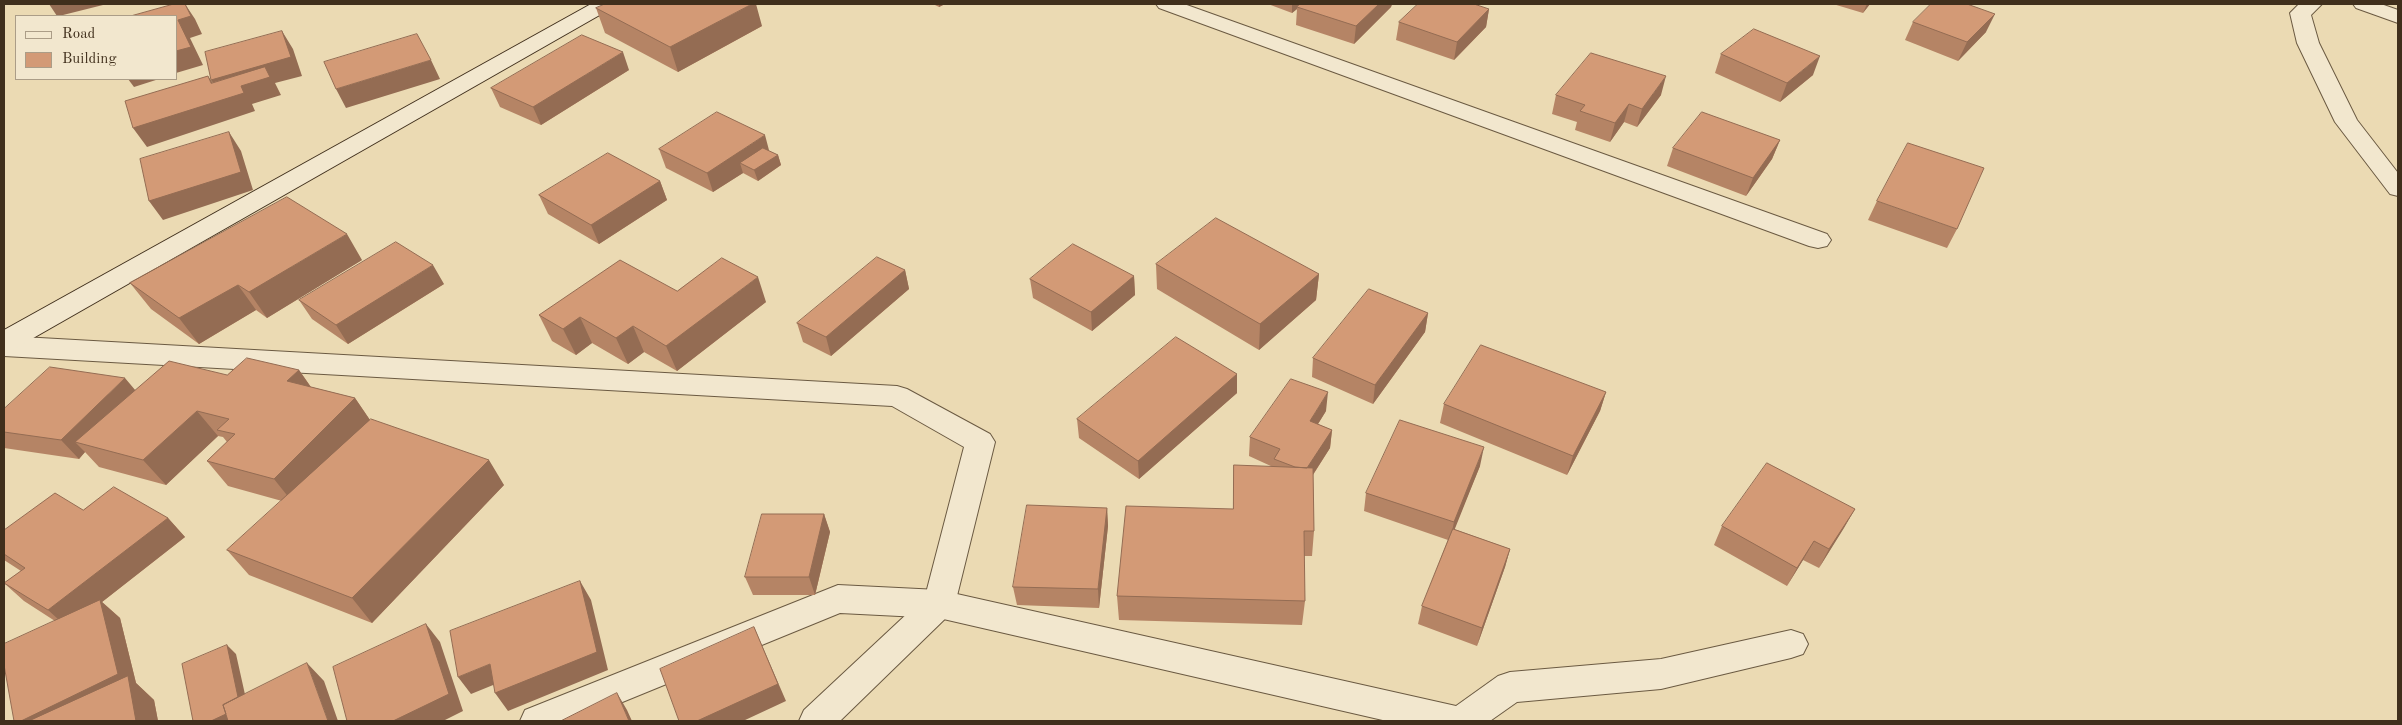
<!DOCTYPE html>
<html>
<head>
<meta charset="utf-8">
<style>
  body { margin:0 }
  #map { position:relative; width:2402px; height:725px; overflow:hidden; background:#ebdab3; font-family:"Old Standard TT",serif }
  canvas { display:block }
  .frame { position:absolute; inset:0; border:5px solid #402f1c; pointer-events:none }
  .legend { position:absolute; left:15px; top:15px; width:162px; height:65px; box-sizing:border-box; background:#f2e7ce; border:1px solid #ab9d87; margin:0; padding:6px 9px; list-style:none; font-size:15px; color:#402f1c }
  .legend li { display:flex; align-items:center; gap:10px; height:25px }
  .legend b { width:25px; border:1px solid #ab9d87 }
</style>
</head>
<body>
<div id="map">
<canvas width="2402" height="725"></canvas>
<div class="frame"></div>
<ul class="legend">
<li><b style="height:6px;background:#f2e7ce"></b>Road</li>
<li><b style="height:14px;background:#d39a76"></b>Building</li>
</ul>
</div>
<script>
const ctx = document.querySelector('canvas').getContext('2d');
ctx.lineJoin = 'round';
function strokePath(path, color, width, dash) { ctx.strokeStyle = color; ctx.lineWidth = width; ctx.lineCap = dash ? 'butt' : 'round'; ctx.setLineDash(dash || []); ctx.stroke(path); }
function fill(path, color) { ctx.fillStyle = color; ctx.fill(path, 'evenodd'); }
const minor = new Path2D(`
  M1156,4H1184L1827,234L1831,240L1827,246L1818,248L1809,246L1159,8Z
  M2299,4H2322L2311,15L2319,43L2357,120L2398,173V196L2390,194L2335,122L2297,43L2290,13Z
  M2353,4H2381L2398,10V23L2356,8Z
  M838,585L939,590L1456,706L1498,676L1510,672L1661,659L1791,630L1803,634L1808,644L1803,654L1791,658L1661,689L1517,702L1490,721H1387L939,618L840,613L576,721H520L525,710Z`);
const tertiary = new Path2D(`
  M4,336L897,386L907,389L990,434L995,442L955,604L950,614L840,721H799L804,710L925,597L964,447L892,406L4,356Z`);
const secondary = new Path2D(`
  M591,4H615L612,8L14,349L4,352V330Z`);
strokePath(minor, '#6b5a42', 2);
strokePath(tertiary, '#6b5a42', 2);
strokePath(secondary, '#402f1c', 2);
fill(minor, '#f2e7ce');
fill(tertiary, '#f2e7ce');
fill(secondary, '#f2e7ce');
fill(new Path2D(`
  M933,4H945L939,7Z
  M1268,4H1392L1391,7L1354,44L1296,25L1297,9L1292,13Z
  M1833,4H1870L1863,13Z
  M596,8L762,26L678,72L605,33Z
  M1489,9L1486,27L1454,60L1396,40L1399,22Z
  M1913,22L1986,32L1958,61L1905,40Z
  M1721,54L1813,75L1780,102L1715,73Z
  M629,70L541,125L500,107L491,88Z
  M1556,95H1661L1637,127L1624,122L1610,142L1575,130L1577,122L1552,114Z
  M1780,140L1772,159L1746,196L1667,166L1673,148Z
  M659,149L769,151L778,155L781,165L758,181L743,173L713,192L666,168Z
  M660,181L667,200L599,244L548,214L539,195Z
  M1877,201L1957,229L1947,248L1868,220Z
  M362,260L267,318L256,310L199,344L151,309L130,283Z
  M1156,264L1319,274L1316,300L1259,350L1157,289Z
  M905,270L909,289L831,356L803,342L797,323Z
  M1134,276L1135,295L1092,331L1033,298L1030,279Z
  M444,284L348,344L312,319L299,300Z
  M677,291L766,302L677,371L644,352L628,364L592,343L576,355L552,341L539,315Z
  M1428,313L1425,332L1373,404L1312,377L1313,358Z
  M299,370L311,387L355,398L370,420L504,485L372,623L249,575L227,550L282,501L228,486L207,461L227,442L223,437L218,436L166,485L99,467L85,452L79,459L4,448V409L135,390L227,375Z
  M1237,374V393L1139,479L1079,438L1077,419Z
  M1606,392L1600,411L1567,475L1440,423L1444,404Z
  M1326,411L1318,424L1332,430L1330,448L1313,475L1314,531L1312,556H1304L1305,601L1302,625L1119,620L1117,596L1233,509L1273,467L1249,456L1250,437Z
  M1480,466L1454,529L1510,549L1505,567L1477,646L1418,624L1422,606L1448,540L1364,511L1366,493Z
  M1107,508L1108,526L1099,608L1017,605L1013,587Z
  M1855,509L1819,568L1803,560L1787,586L1714,545L1722,526Z
  M83,510L168,518L185,537L102,602L120,618L136,683L154,700L158,721L55,621L24,601L4,583L21,571L4,560V530Z
  M824,514L830,532L815,595H753L745,577Z`), '#b58465');
fill(new Path2D(`
  M49,4H107L59,16H57Z
  M185,4L195,19L202,34L190,38L203,65L176,73V51L178,20Z
  M752,4H756L762,26L678,72L670,47Z
  M939,4H945L939,7Z
  M1292,4H1304L1297,7V9L1292,13Z
  M1379,4H1392L1391,7L1354,44L1356,26Z
  M1867,4H1870L1863,13Z
  M1489,9L1486,27L1454,60L1457,42Z
  M1995,14L1986,32L1958,61L1967,42Z
  M282,31L293,49L302,76L275,83L281,95L252,104L255,111L147,147L133,128L211,83L208,76L223,98L211,80Z
  M623,52L629,70L541,125L533,107Z
  M1820,56L1813,75L1780,102L1787,83Z
  M431,60L440,79L346,108L336,89Z
  M1666,76L1661,95L1637,127L1642,109Z
  M128,79H159L134,87Z
  M1629,104L1624,122L1610,142L1615,123Z
  M229,132L241,151L253,190L163,220L149,201Z
  M765,135L770,154L740,163L743,173L713,192L707,173Z
  M1780,140L1772,159L1746,196L1753,178Z
  M778,155L781,165L758,181L754,170Z
  M660,181L667,200L599,244L591,225Z
  M347,234L362,260L267,318L249,292Z
  M433,265L444,284L348,344L336,325Z
  M905,270L909,289L831,356L826,337Z
  M1319,274L1316,300L1259,350L1260,324Z
  M1134,276L1135,295L1092,331L1091,312Z
  M758,277L766,302L677,371L666,346Z
  M238,285L256,310L199,344L179,318Z
  M1428,313L1425,332L1373,404L1375,385Z
  M580,317L592,343L576,355L563,329Z
  M633,326L644,352L628,364L616,338Z
  M299,370L317,396L287,381Z
  M1237,374V393L1139,479L1138,461Z
  M125,378L141,397L75,442L85,452L79,459L61,440Z
  M1328,392L1326,411L1308,440L1310,421Z
  M1606,392L1600,411L1567,475L1573,456Z
  M355,398L372,423L294,504L274,479Z
  M197,411L218,436L166,485L143,460Z
  M1332,430L1330,448L1303,490L1305,471Z
  M1484,447L1480,466L1450,541L1454,522Z
  M489,460L504,485L372,623L352,598Z
  M1107,508L1108,526L1099,608L1098,589Z
  M1855,509L1844,528L1819,568L1829,549Z
  M824,514L830,532L815,595L809,577Z
  M168,518L185,537L102,602L120,618L136,683L154,700L158,721H21L68,628L48,610Z
  M1814,541L1803,560L1787,586L1797,568Z
  M1510,549L1505,567L1477,646L1482,628Z
  M580,581L591,600L608,670L508,711L495,693Z
  M426,624L440,642L463,711L443,721H393Z
  M754,627L786,701L743,721H697Z
  M227,645L236,654L250,717L241,721H211Z
  M307,663L324,681L338,721H328Z
  M490,664L503,681L471,694L458,677Z
  M617,693L627,710L632,721H629Z`), '#946c53');
const building = new Path2D(`
  M174,4H185L191,16L178,20L191,47L176,51V16H131Z
  M605,4H752L670,47L596,8Z
  M1300,4H1379L1356,26L1297,7Z
  M1418,4H1474L1489,9L1457,42L1399,22Z
  M1931,4H1967L1995,14L1967,42L1913,22Z
  M1754,29L1820,56L1787,83L1721,54Z
  M282,31L291,57L211,80L205,52Z
  M417,34L431,60L336,89L324,62Z
  M582,35L623,52L533,107L491,88Z
  M1591,53L1666,76L1642,109L1629,104L1615,123L1580,111L1585,105L1556,95Z
  M265,67L270,77L241,86L244,93L133,128L125,101L208,76L211,83Z
  M717,112L765,135L707,173L659,149Z
  M1702,112L1780,140L1753,178L1673,148Z
  M229,132L241,172L149,201L140,159Z
  M1908,143L1984,168L1957,229L1877,201Z
  M763,148L778,155L754,170L740,163Z
  M608,153L660,181L591,225L539,195Z
  M287,197L347,234L249,292L238,285L179,318L130,283Z
  M1216,218L1319,274L1260,324L1156,264Z
  M396,242L433,265L336,325L299,300Z
  M1073,244L1134,276L1091,312L1030,279Z
  M877,257L905,270L826,337L797,323Z
  M722,258L758,277L666,346L633,326L616,338L580,317L563,329L539,315L620,260L677,291Z
  M1369,289L1428,313L1375,385L1313,358Z
  M1176,337L1237,374L1138,461L1077,419Z
  M1481,345L1606,392L1573,456L1444,404Z
  M247,358L299,370L287,381L355,398L274,479L207,461L235,434L217,430L229,419L197,411L143,460L75,442L169,361L227,375Z
  M50,367L125,378L61,440L4,432V409Z
  M1291,379L1328,392L1310,421L1332,430L1307,468L1295,467L1274,459L1280,449L1250,437Z
  M371,419L489,460L352,598L227,550Z
  M1400,420L1484,447L1454,522L1366,493Z
  M1767,463L1855,509L1829,549L1814,541L1797,568L1722,526Z
  M1234,465L1313,468L1314,531H1304L1305,601L1117,596L1126,506L1233,509Z
  M114,487L168,518L48,610L4,583L25,568L4,554V530L55,493L83,510Z
  M1027,505L1107,508L1098,589L1013,587Z
  M762,514H824L809,577H745Z
  M1453,529L1510,549L1482,628L1422,606Z
  M580,581L597,652L495,693L490,664L458,677L450,631Z
  M100,600L118,674L21,721H14L4,665V644Z
  M426,624L449,694L393,721H347L333,667Z
  M754,627L778,684L697,721H679L660,669Z
  M227,645L238,697L223,705L226,714L211,721H193L182,664Z
  M307,663L328,721H228L223,705Z
  M128,676L136,721H29Z
  M617,693L629,721H561Z`);
fill(building, '#d39a76');
strokePath(building, '#946c53', 1);
</script>
</body>
</html>
